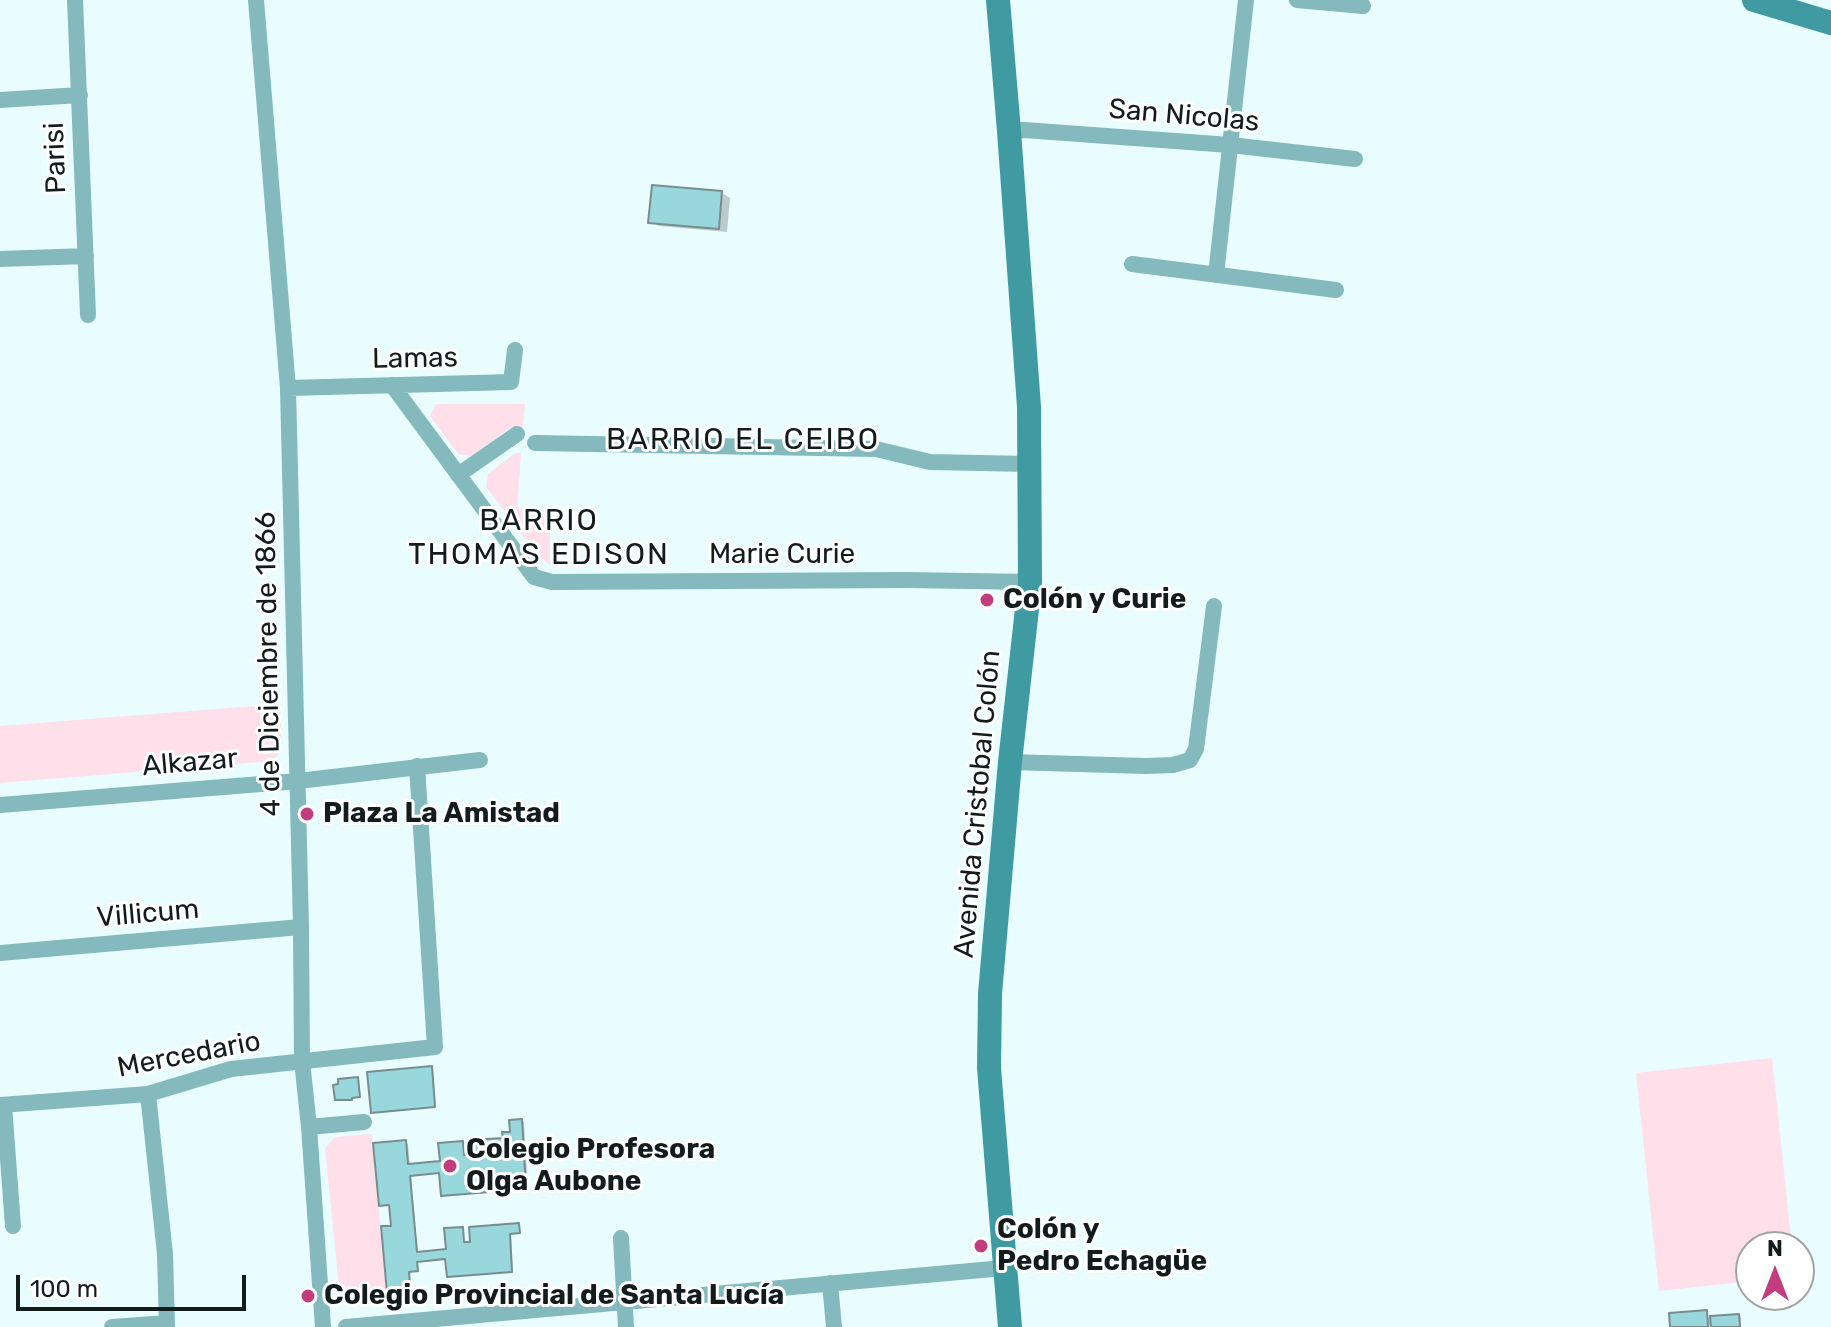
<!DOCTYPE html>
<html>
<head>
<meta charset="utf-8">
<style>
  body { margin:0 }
  #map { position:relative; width:1831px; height:1327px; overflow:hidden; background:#eafdfe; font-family:Rubik,sans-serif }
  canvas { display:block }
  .north { position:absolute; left:1735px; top:1231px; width:80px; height:80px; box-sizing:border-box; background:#fff; border:2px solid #a1a4a5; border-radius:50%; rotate:0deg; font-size:22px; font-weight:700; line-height:32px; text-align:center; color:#131c1d }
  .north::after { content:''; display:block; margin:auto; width:28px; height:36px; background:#c33d7e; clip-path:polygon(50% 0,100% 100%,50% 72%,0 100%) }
  .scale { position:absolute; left:16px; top:1275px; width:230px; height:36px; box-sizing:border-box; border:4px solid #131c1d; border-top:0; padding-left:10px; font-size:24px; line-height:28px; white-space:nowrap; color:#131c1d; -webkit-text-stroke:6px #fff; paint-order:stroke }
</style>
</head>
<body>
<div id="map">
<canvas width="1831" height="1327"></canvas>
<div class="north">N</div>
<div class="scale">100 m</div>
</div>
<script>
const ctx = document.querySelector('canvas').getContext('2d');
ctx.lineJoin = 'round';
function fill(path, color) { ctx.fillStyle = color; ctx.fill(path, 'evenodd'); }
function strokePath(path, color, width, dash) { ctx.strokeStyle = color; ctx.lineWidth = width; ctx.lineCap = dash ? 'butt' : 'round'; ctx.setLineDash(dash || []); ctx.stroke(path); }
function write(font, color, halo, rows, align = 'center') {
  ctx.font = font + ' Rubik,sans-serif'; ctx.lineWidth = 6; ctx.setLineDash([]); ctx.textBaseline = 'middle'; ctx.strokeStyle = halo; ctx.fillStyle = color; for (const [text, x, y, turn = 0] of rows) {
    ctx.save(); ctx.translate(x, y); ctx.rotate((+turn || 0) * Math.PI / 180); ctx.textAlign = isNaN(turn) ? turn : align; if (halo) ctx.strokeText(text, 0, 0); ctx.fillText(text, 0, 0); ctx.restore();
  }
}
fill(new Path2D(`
  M436,404H525L523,427H511L472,456L458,454L430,416Z
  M515,453H521L517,509H550V565L538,555L486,487L488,474Z
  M280,704L282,750L272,761L0,783V726Z
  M1772,1058L1792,1247H1751V1281L1659,1291L1636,1073Z
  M372,1134L387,1302L351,1306L340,1298L325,1148L335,1137Z`), '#fedfea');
fill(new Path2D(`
  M653,187L722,193L730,198L727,232L659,226L650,221Z
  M431,1068L433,1069L436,1107L373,1112Z
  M522,1121L524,1122L528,1189L445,1196L443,1195L441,1173L411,1176L418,1253L448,1251L462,1229L464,1230L465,1244H472L471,1229L511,1234L513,1272L451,1277L449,1276L447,1259L418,1262L419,1271L410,1272L412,1300L399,1301L396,1293L389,1292L393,1228L391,1205L383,1206L406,1143L408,1144L410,1166L442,1163L462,1143L464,1144L465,1157L475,1156L505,1140Z
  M1706,1312L1709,1318L1739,1316L1741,1317V1327L1709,1326V1327H1672Z`), '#0003');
const building = new Path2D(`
  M652,185L722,191L719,229L648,223Z
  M432,1066L435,1107L371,1113L367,1072Z
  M358,1077L360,1097L352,1098V1100H335L333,1085L338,1084V1079Z
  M522,1119L526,1189L441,1196L439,1173L410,1176L417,1252L446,1249L444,1228L463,1227L464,1242H470L469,1227L519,1223L520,1233L510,1234L512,1272L447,1277L445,1259L417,1262L418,1271L409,1272L411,1300L395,1301L394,1293H387L381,1226H391L389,1205L379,1206L373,1143L406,1140L408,1164L440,1161L438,1143L463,1141L464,1155L473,1154L472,1140L503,1138L502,1132H510L509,1120Z
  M1707,1310L1708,1327H1670L1669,1313Z
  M1739,1314L1740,1327H1711L1710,1316Z`);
fill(building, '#98d7dc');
strokePath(building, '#788d8f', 2);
strokePath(new Path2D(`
  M75,0L88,315
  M256,0L288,388L301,927L302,1061L309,1127L323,1327
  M1297,0L1363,6
  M0,100L80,95
  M1009,131L1024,130L1230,145L1355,159
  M0,259L86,256
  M1132,264L1336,290
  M1216,275L1246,0
  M392,385L534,577L552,582L907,580L1030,582
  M288,388L511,382L515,350
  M535,443L876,449L930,462L1029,464
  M458,475L517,434
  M1010,762L1146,766L1173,765L1190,760L1196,749L1214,606
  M0,805L298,781L480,760
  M0,953L301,927
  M148,1094L165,1254L167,1327
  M0,1105L148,1094L231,1069L435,1047L417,766
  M4,1105L13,1226
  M309,1127L364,1122
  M621,1238L626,1327
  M830,1283L834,1327
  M112,1327L167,1323
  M346,1327L1004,1268`), '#84b9be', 16);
strokePath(new Path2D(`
  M998,0L1009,131L1029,407L1030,582L1010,762L990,994L989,1068L1010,1327
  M1754,0L1831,23`), '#409aa1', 24);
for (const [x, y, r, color] of [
  [987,600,8,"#c33d7e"],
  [307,814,8,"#c33d7e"],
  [450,1166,8,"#c33d7e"],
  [981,1246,8,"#c33d7e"],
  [308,1296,8,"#c33d7e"]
]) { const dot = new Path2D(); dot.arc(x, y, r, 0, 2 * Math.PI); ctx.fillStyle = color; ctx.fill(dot); strokePath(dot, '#fff', 3); }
write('28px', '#131c1d', '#fff', [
  ["San Nicolas",1184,116,5],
  ["Parisi",56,158,-92],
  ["Lamas",415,359,-1],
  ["Marie Curie",782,555],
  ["4 de Diciembre de 1866",269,664,-91],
  ["Alkazar",190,763,-5],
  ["Avenida Cristobal Colón",978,804,-85],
  ["Villicum",148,914,-5],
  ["Mercedario",189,1055,-11]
]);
write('bold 28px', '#131c1d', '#fff', [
  ["Colón y Curie",1003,600],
  ["Plaza La Amistad",323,814],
  ["Colegio Profesora",466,1150],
  ["Olga Aubone",466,1182],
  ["Colón y",997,1230],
  ["Pedro Echagüe",997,1262],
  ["Colegio Provincial de Santa Lucía",324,1296]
], 'left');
ctx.letterSpacing = '2px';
write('30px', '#131c1d', '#fff', [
  ["BARRIO EL CEIBO",743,440],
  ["BARRIO",539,521],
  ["THOMAS EDISON",539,555]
]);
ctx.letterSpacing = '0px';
</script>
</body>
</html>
